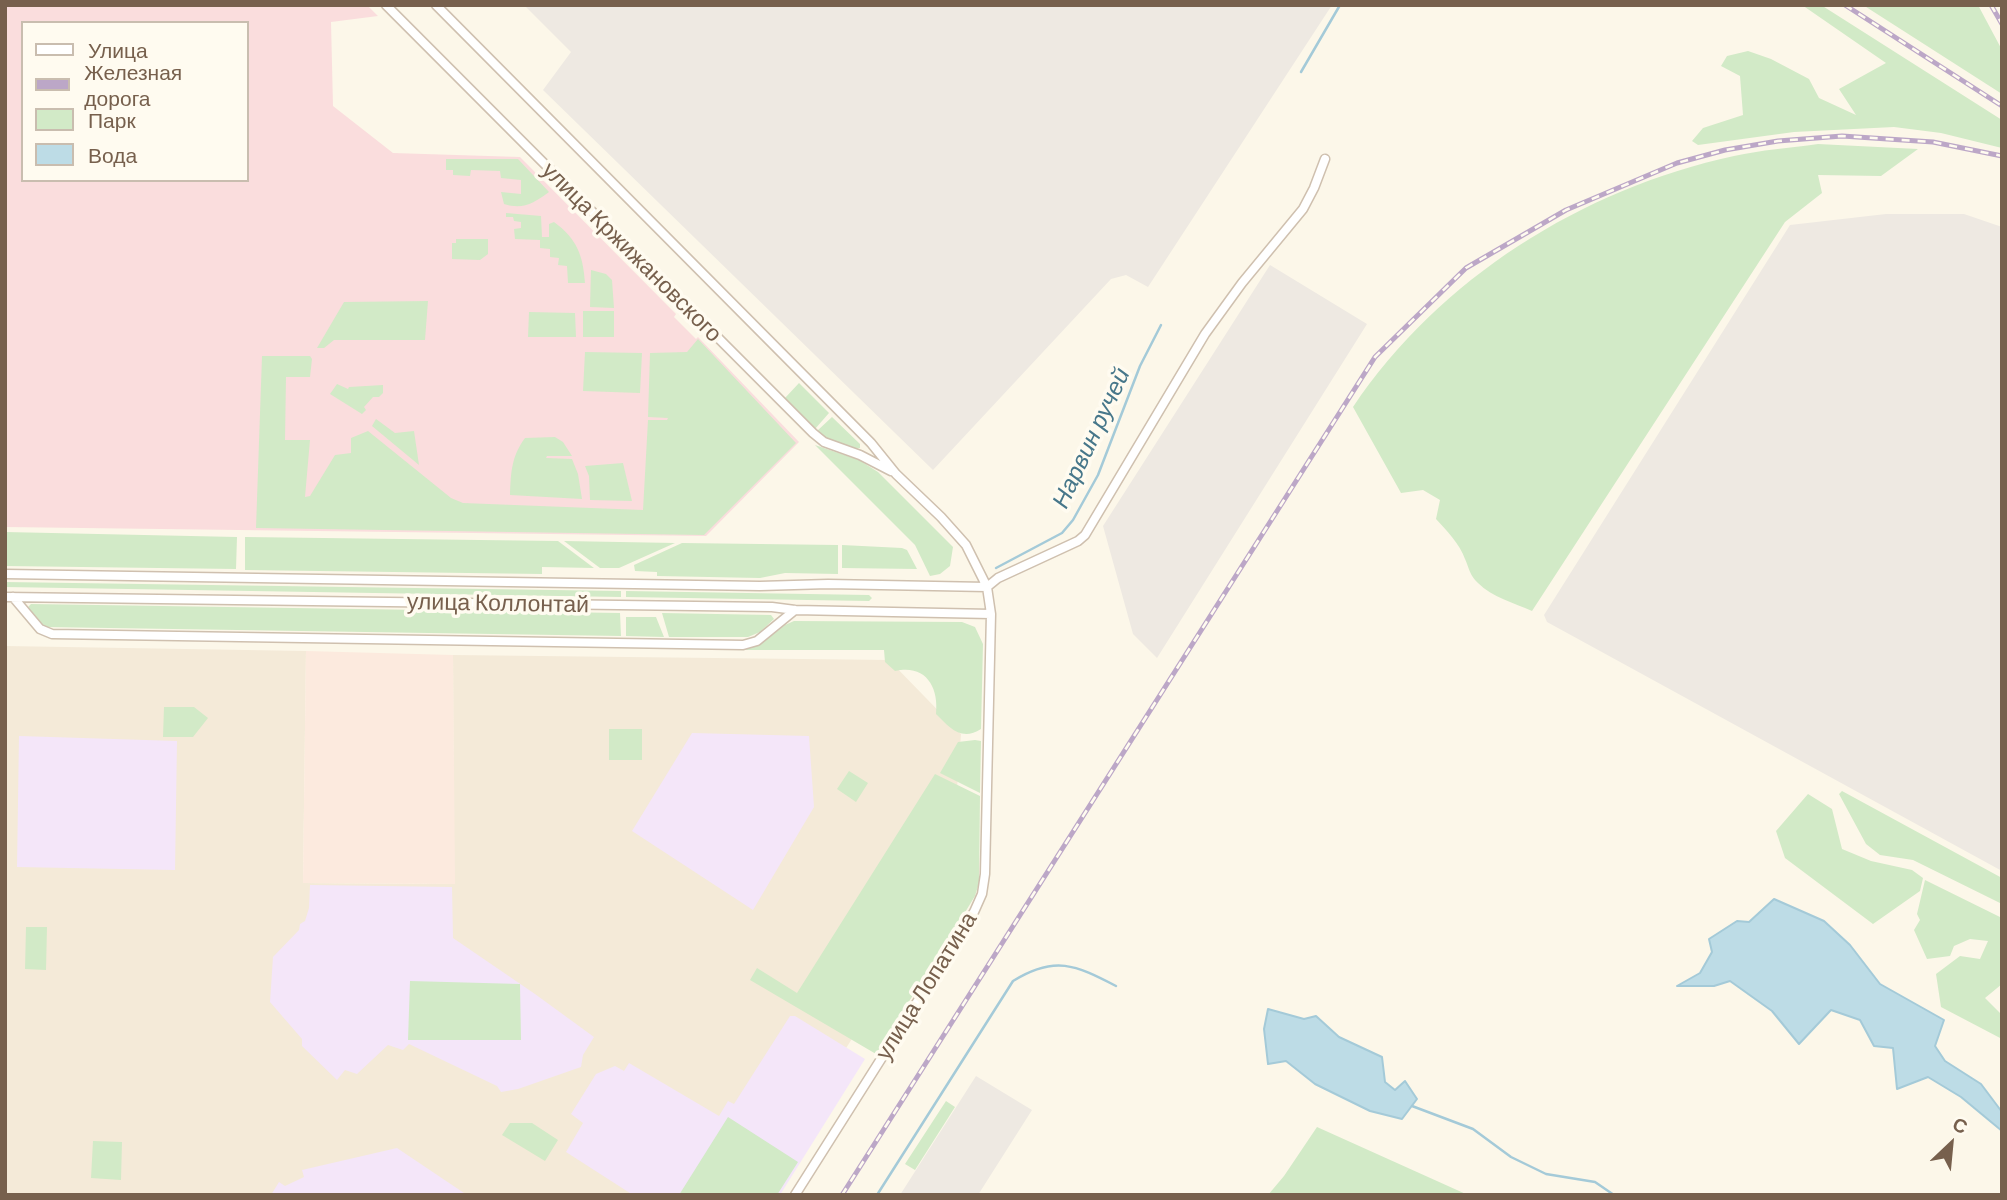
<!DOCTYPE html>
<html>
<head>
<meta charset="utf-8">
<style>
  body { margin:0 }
  #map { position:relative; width:2007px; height:1200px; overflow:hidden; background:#fcf7e9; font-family:Barlow,sans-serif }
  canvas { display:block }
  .frame { position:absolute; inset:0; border:7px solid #77604d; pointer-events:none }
  .legend { position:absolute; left:21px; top:21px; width:228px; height:161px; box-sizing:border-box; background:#fffbf0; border:2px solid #c9bdaf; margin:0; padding:9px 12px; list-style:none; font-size:21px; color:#77604d }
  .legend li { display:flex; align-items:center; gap:14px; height:35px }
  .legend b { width:35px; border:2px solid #c9bdaf }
  .north { position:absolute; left:1916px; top:1109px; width:70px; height:70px; -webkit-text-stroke:5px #fffbf0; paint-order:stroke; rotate:26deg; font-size:19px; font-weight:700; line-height:28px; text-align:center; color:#77604d }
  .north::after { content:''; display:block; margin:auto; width:24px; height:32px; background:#77604d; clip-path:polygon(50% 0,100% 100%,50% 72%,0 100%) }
</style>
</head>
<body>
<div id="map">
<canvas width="2007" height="1200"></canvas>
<div class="frame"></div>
<ul class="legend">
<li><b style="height:9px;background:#fff"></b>Улица</li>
<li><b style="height:9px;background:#bca7c7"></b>Железная дорога</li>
<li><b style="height:19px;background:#d2eac7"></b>Парк</li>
<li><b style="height:19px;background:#bddce6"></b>Вода</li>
</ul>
<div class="north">С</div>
</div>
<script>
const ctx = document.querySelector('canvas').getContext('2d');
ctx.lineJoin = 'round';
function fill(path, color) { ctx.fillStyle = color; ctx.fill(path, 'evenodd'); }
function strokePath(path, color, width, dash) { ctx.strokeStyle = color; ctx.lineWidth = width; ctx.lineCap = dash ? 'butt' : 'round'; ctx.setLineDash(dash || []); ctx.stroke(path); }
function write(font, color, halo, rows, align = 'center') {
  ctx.font = font + ' Barlow,sans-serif'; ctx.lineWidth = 7; ctx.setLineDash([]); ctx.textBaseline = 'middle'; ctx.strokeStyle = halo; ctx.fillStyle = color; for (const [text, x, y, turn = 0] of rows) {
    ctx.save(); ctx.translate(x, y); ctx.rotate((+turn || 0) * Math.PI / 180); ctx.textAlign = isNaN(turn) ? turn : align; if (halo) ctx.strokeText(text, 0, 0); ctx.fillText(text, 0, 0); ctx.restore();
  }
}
fill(new Path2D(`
  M5,646L306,651L303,883L454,884L453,655L889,660L961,734L950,884L753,1195H5Z`), '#f4ead8');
fill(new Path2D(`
  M306,651L453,655L455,884L303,883Z`), '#fceade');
fill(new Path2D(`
  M524,5H1332L1148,287L1126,275L1111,279L933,470L543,90L571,52Z
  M1886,214H1964L2002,227V871L1547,622L1544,615L1790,225Z
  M1270,265L1367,324L1157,658L1133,634L1103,526Z
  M976,1076L1032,1110L978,1195H900Z`), '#eee9e2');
fill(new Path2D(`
  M692,733L809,736L814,807L753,910L632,831Z
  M19,736L177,741L175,870L17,867Z
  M310,885L452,887L453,938L535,994L594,1037L583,1055L581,1067L518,1089L501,1092L497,1086L409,1044L403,1050L388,1045L357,1074L345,1070L337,1080L302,1046V1039L270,1002L273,957L299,930L300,924L305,921L309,908Z
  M790,1016H795L865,1059L780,1195H633L566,1152L583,1123L571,1114L596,1074L615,1066L624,1071L629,1063L719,1116L728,1101L734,1104Z
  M397,1148L467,1195H271L279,1182L285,1186L304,1177L302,1170Z`), '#f4e6f9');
fill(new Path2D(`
  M5,5H367L378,16L331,22L333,106L393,153L520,157L676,314L674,317L696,339L698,337L799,442L706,536L5,527ZM23,23H247V180H23Z`), '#fadddd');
fill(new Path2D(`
  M1802,5H1821L2002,120V148L1941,133L1894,127L1794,132L1698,145L1692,141L1703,128L1743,115L1740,76L1721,66L1727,56L1748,51L1771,59L1809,79L1819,98L1856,115L1839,89L1886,63Z
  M1863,5H1978L2002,50V94Z
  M1818,144L1918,149L1881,176L1818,175L1822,193L1785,222L1532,611C1514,603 1492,597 1478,583C1470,576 1469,568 1465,559C1460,544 1446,530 1436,519L1440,500L1423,490L1401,493L1353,407C1440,278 1582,189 1734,156C1761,150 1790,148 1818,144Z
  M446,159H518L549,192C534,203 523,210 504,204L501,192L521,194V180L501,178L500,171L471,170L470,176L453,175V170H446Z
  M506,213L541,216L542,237H549V224L554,222C577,239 583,255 585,283H568L567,266L558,265L559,258L550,257V249L540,248V240L515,239L514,229L521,228V222L514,221L513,217H506Z
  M456,239H488V254L480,260L452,259V243H456Z
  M591,270L606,274L612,280L614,308L590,307Z
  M428,301L425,340H334L324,348H317L344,302Z
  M583,311H614V337H583Z
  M529,312L575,313L576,337H528Z
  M698,339L796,443L704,535L256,528L262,356H310L312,359L310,377H286L285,440H310L305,497L310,496L335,455L351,453V438L368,431L451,498L463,503L643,510L648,420H667L668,418L648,417L650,353L687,352Z
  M585,352L642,353L640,393L583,391Z
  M799,383L829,413L815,429L785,398Z
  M337,384L348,389L349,387L383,385V393L379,397H373L364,407L366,410L362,414L330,394Z
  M832,417L860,444V448C846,450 827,441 817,431Z
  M376,419L395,433L414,431L419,465L372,426Z
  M555,437L563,442L572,456H547L546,458L572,459L578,474L582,499L510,495C511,473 511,457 525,438Z
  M815,445L859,460L878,472L953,547L950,566L940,574L930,576L915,545Z
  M623,463L632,501L590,500L589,476L585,466Z
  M5,532L237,537L236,569L5,566Z
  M245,537L558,541L594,568L542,567V574L245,570Z
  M564,541L675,543L619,568H600Z
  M682,543L838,545V574L785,573L760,578L657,576V572L635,571L634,565Z
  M842,545L902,548L907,550L917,569L842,568Z
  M5,582L621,591V597L5,587Z
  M626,591L869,595L872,598L869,601L626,597Z
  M31,604L620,613L621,636L45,627L28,607Z
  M662,613L771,615L774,619L760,632L748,637H669Z
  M626,617H656L664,637L626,636Z
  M794,621L962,622L975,627L983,644L981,729C961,742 949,727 936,714C939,686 925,664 895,671L885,662L884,650H744L761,644L785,625Z
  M164,707H194L208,718L193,737H163Z
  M609,729H642V760H609Z
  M975,740L981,741L980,793L940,773L958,742Z
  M849,771L868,783L856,802L837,789Z
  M935,774L980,796L979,883L975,896L964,914L876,1054L750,980L757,968L797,993Z
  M1842,791L2002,878V904L1913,860L1880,855L1866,844L1839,794Z
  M1808,794L1832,809L1842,849L1871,861L1912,870L1923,878L1920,891L1873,924L1785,858L1776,831Z
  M1925,880L2002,918V984L1985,998L2002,1015V1039L1941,1007L1936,974L1960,956L1980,959L1988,941L1970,939L1954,946L1950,956L1927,959L1914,930L1920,920L1917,914Z
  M26,927H47L46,970L25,969Z
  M410,981L520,984L521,1040H408Z
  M946,1101L955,1107L915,1170L905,1164Z
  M728,1117L798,1162L777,1195H679Z
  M510,1123H532L558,1140L545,1161L502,1135Z
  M1317,1127L1468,1195H1268L1284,1176Z
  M93,1141L122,1142L121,1180L91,1178Z`), '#d2eac7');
const water = new Path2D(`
  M1774,899L1824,921L1850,945L1880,984L1944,1020L1935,1046L1945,1061L1981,1084L2002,1112V1131L1961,1097L1928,1077L1897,1089L1893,1048L1874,1046L1860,1020L1831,1010L1799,1044L1772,1011L1730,981L1714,986H1677L1700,973L1712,952L1709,939L1737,921L1749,922Z
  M1268,1009L1304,1019L1316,1016L1339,1037L1382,1057L1385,1082L1395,1090L1405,1081L1417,1099L1402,1119L1370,1111L1315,1084L1286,1061L1268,1064L1264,1029Z`);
fill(water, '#bddce6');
strokePath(water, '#a4cad8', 2);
strokePath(new Path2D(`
  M1301,72L1340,5
  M996,568L1062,533L1073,520L1098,475L1140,366L1161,325
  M1412,1106L1473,1129L1511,1157L1546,1174L1595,1182L1614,1195
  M877,1195L1013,981C1055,955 1075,965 1116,986`), '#a4cad8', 2.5);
const street = new Path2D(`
  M386,5L813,433L824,442L860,455L891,471
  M436,5L871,443L896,474L941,517L966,545L987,587L991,614L985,874L982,894L974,912L795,1195
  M5,574L760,586L828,584L987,587
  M987,587L998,578L1078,541L1085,535L1205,334L1242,283L1303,209L1314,188L1325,159
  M5,597L772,607L795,610L991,614
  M13,597L40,629L52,634L743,645L757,641L795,610`);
strokePath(street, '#cfc0af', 11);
strokePath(street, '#fff', 8);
const rail = new Path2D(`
  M1845,5L2002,106
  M1991,5L2002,24
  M842,1195L1375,357L1466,268L1566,210L1677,163L1725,150L1778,141L1842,136L1933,142L2002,156`);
strokePath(rail, '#bca7c7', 5);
strokePath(rail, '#fffbf0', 2.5, [8]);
write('23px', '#77604d', '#fffbf0', [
  ["улица Кржижановского",632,252,45],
  ["улица Коллонтай",498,603,1],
  ["улица Лопатина",926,986,-58]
]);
write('italic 24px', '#47778a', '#fffbf0', [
  ["Нарвин ручей",1091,438,-65]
]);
</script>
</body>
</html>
